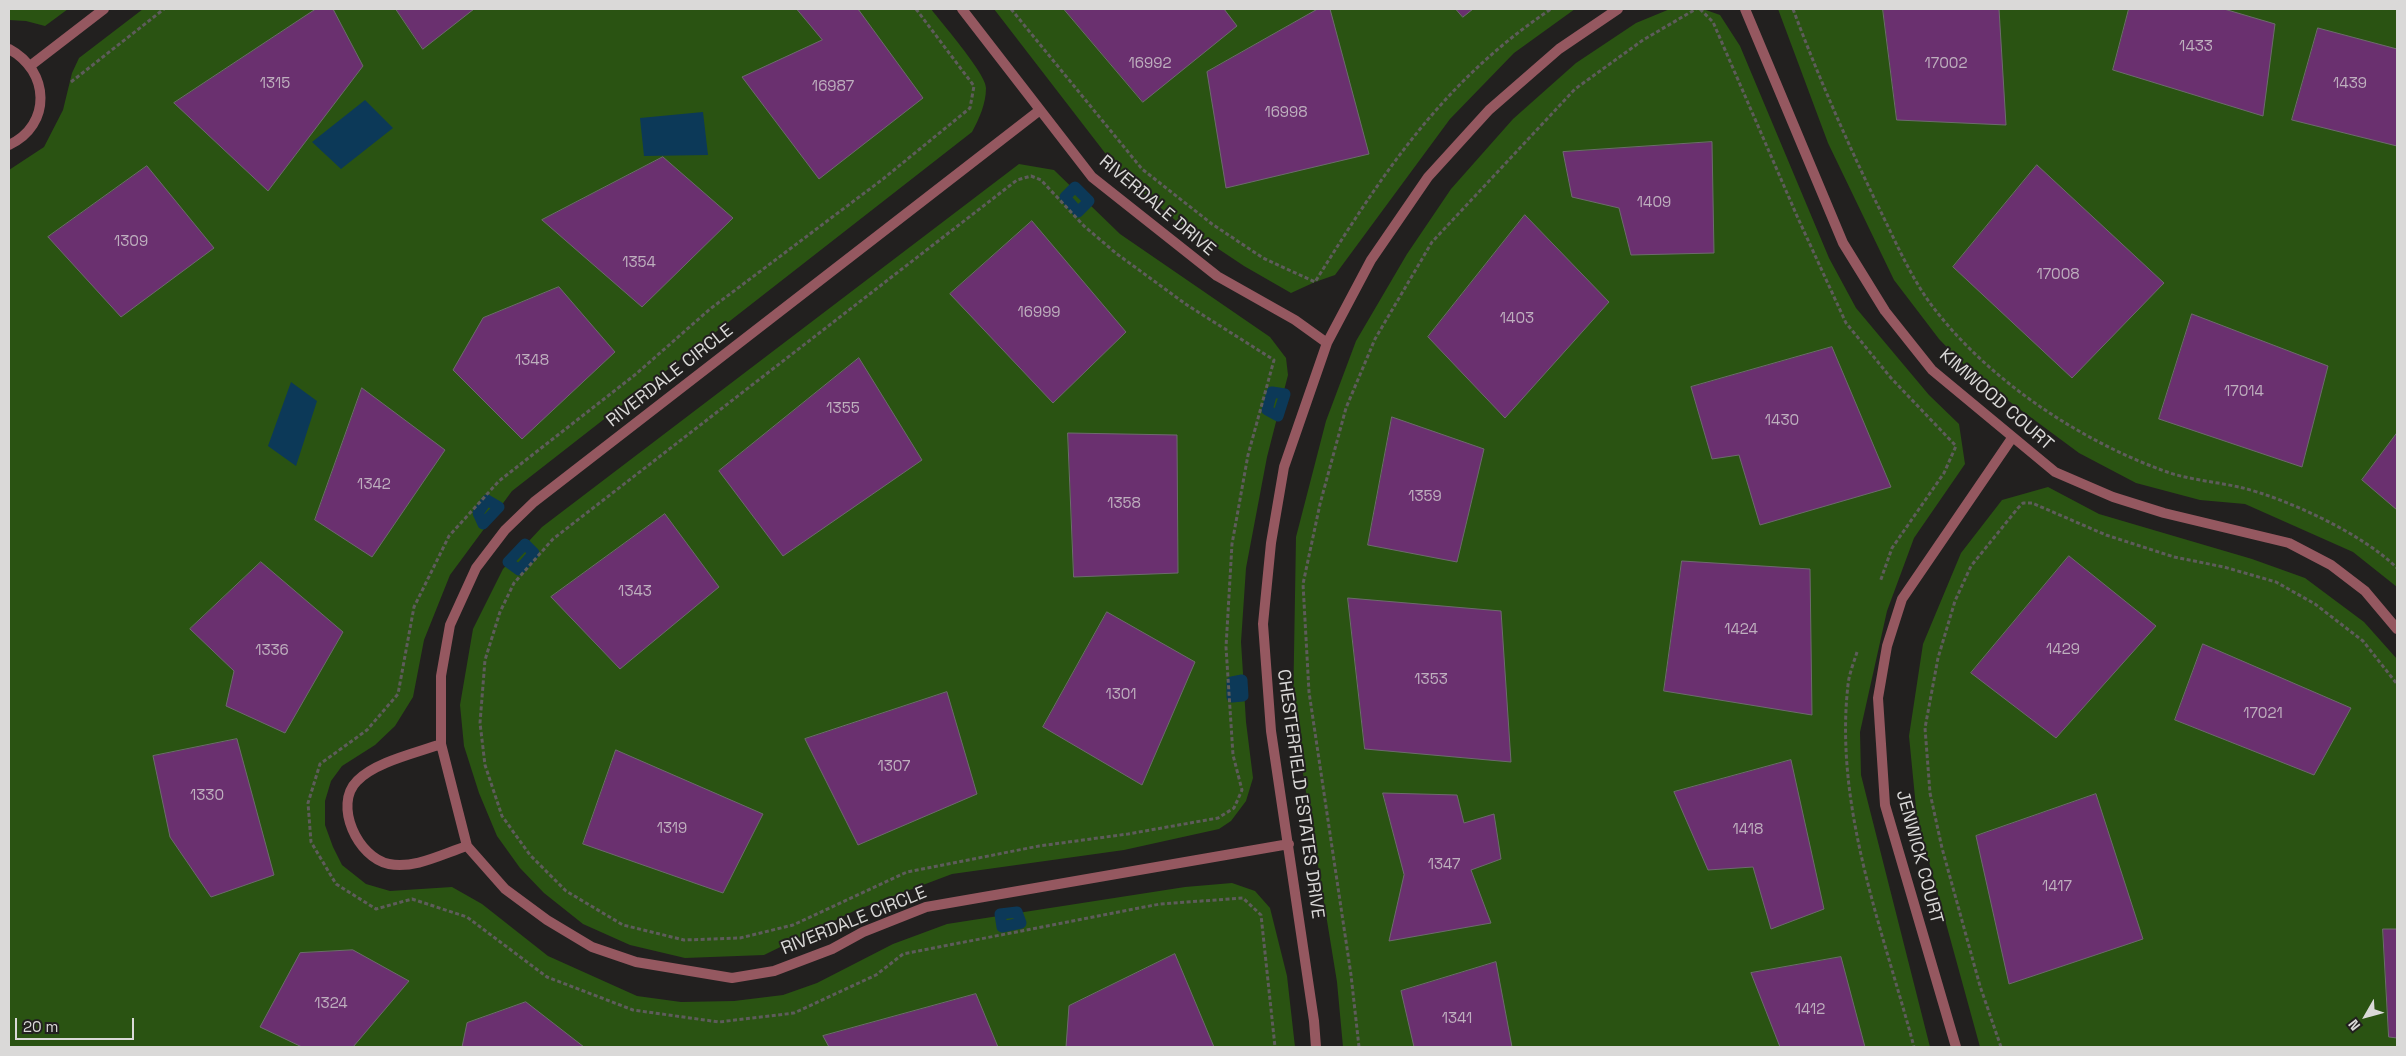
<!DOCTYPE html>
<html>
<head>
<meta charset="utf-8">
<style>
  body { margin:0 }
  #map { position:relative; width:2406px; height:1056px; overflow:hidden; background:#22201f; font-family:"Space Grotesk",sans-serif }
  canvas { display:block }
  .frame { position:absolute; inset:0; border:10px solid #dad9d8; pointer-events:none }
  .north { position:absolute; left:2341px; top:991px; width:50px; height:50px; -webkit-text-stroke:4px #22201f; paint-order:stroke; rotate:232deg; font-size:14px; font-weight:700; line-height:20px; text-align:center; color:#dad9d8 }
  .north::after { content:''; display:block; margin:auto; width:18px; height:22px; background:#dad9d8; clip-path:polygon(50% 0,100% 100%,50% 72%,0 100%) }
  .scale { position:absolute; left:15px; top:1018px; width:119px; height:22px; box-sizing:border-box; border:2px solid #dad9d8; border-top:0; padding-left:6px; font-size:15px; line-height:18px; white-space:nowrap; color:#dad9d8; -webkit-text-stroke:4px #22201f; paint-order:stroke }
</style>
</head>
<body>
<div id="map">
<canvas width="2406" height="1056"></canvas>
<div class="frame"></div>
<div class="north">N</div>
<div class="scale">20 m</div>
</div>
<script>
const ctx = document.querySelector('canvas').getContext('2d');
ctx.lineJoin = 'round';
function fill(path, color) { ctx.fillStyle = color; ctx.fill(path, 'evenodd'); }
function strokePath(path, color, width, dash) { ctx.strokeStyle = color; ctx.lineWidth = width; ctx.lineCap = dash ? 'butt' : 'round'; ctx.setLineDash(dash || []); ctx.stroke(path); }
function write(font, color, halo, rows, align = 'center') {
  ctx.font = font + ' "Space Grotesk",sans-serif'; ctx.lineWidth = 4; ctx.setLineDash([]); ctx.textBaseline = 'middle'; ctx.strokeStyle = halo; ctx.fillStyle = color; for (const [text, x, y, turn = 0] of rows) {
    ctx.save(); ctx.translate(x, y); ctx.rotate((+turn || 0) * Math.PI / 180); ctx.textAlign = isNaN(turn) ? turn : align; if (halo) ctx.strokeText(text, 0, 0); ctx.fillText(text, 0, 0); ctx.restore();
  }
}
fill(new Path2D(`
  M9,9H68L45,26L26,21L9,20Z
  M143,9H931C941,22 987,75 986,88C986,104 979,119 972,132L512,491L450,575L424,640L413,697L395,726L375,745L342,766L331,781L325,801V825L333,847L342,865L366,884L390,891L452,887L482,904L548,956L637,996L681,1002L734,1001L783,995L817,983L893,944L947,924L1185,887L1232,883L1255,891L1270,908L1287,976L1295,1047H9V170L44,147L63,110L72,73L79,58Z
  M994,9H1575L1514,53L1450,119L1335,275L1315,282L1291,293L1244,266L1175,220L1122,175Z
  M1670,9H1703L1720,15L1740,46L1829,258L1856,308L1929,395L1959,424L1965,464L1914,538L1887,611L1860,732L1861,775L1930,1047H1343L1337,982L1293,712L1296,537L1326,421L1356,341L1407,254L1451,189L1513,119L1576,63L1636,23Z
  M1778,9H2397V587L2353,552L2245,504L2200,500L2136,483L2079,453L1975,376L1939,339L1894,280L1828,143Z
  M1019,164L1054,170L1120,234L1270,337L1286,358L1288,375L1267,457L1246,568L1241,642L1246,722L1253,778L1246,801L1231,821L1219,829L1124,850L952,874L854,911L764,955L685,958L630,945L583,924L544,893L520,868L497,836L479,793L464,746L460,705L473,629L503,569L542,527Z
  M2048,487L2099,514L2252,559L2305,578L2364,622L2397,659V1047H1980L1917,818L1909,736L1923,644L1961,553L2002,500Z`), '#2a5312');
fill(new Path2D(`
  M365,100L393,128L341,169L312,142Z
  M703,112L708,155L644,156L640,118Z
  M291,382L317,401L296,466L268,446Z`), '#0c3958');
strokePath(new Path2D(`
  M1075,187L1089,201L1078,212L1065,197Z
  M1272,392L1285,394L1278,416L1267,410Z
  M487,500L499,507L483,524L478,513Z
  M525,544L534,553L519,570L508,562Z
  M1242,680L1243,696L1232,697V682Z
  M1017,912L1021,923L1002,927L1000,914Z`), '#0c3958', 11);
const building = new Path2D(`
  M316,9H333L363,66L268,191L174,103Z
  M396,9H474L423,49Z
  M797,9H858L923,98L819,179L742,77L822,40Z
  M1064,9H1224L1237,26L1143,102Z
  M1318,9H1330L1369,154L1226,188L1207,72Z
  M1456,9H1473L1463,17Z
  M1883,9H1999L2006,125L1897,120Z
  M2129,9H2224L2275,24L2263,116L2113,70Z
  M2318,28L2397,49V146L2292,120Z
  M1712,142L1714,253L1631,255L1619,208L1572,197L1563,152Z
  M663,157L733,218L642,307L542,220Z
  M2037,165L2164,283L2072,378L1953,267Z
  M147,166L214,248L121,317L48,237Z
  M1525,215L1609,302L1505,418L1428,337Z
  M1032,221L1126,332L1053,403L950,294Z
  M559,287L615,352L522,439L453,370L483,318Z
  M2192,314L2328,366L2302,467L2159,419Z
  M1832,347L1891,487L1760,525L1739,455L1712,459L1691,387Z
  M859,358L922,460L783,556L719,471Z
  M362,388L445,450L372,557L315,520Z
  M1392,417L1484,449L1457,562L1368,545Z
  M1068,433L1177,435L1178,573L1074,577Z
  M2397,433V510L2362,480Z
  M665,514L719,587L620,669L551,597Z
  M2069,556L2156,626L2056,738L1971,673Z
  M1682,561L1810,569L1812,715L1664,691Z
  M261,562L343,632L285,733L226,706L234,671L190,629Z
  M1348,598L1501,611L1511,762L1365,749Z
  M1107,612L1195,662L1142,785L1043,727Z
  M2203,644L2351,708L2314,775L2175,720Z
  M947,692L977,794L858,845L805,739Z
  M237,739L274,875L211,897L170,837L153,756Z
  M616,750L763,814L723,893L583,844Z
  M1791,760L1824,909L1771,929L1753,867L1708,870L1674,792Z
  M1383,793L1457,795L1464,823L1494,814L1501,859L1471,870L1491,923L1389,941L1404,875Z
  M2096,794L2143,939L2009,984L1976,836Z
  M2383,929H2397V1038L2389,1037Z
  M353,950L409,981L353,1047H302L260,1027L300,953Z
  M1175,954L1214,1047H1066L1069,1006Z
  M1841,957L1865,1047H1780L1751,973Z
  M1496,962L1512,1047H1414L1401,991Z
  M976,994L998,1047H829L823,1036Z
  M526,1002L584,1047H462L467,1023Z`);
fill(building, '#6a306f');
strokePath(building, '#6d6b6d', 1);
strokePath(new Path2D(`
  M916,9L974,86L970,108L883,179L710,309L636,374L499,481L449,536L414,607L398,694L367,730L320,764L308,803L311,842L336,884L376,909L412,899L467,917L547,977L633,1010L719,1022L794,1013L876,975L903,954L1160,904L1243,898L1261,915L1275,1047
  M1011,9L1142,169L1212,224L1263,258L1315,282C1383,173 1442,82 1551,9
  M1700,9L1713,22L1797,216L1846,323L1891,378L1956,446L1944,473L1892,548L1880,582
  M1793,9C1818,76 1847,142 1878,206C1894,238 1909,274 1930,303C1986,379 2081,442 2170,473C2192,480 2216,482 2239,487C2286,498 2363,534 2397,568
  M71,82L164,9
  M1031,176L1041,180L1084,226L1117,254L1187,305L1274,360L1248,455L1232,544L1226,647L1233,755L1242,790L1234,808L1218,818L1128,834L1039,846L907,872L793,925L740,938L684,940L623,925L566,891L530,855L502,816L485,765L480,723L485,660L500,612L514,583L553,539L1017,180Z
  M1857,652C1854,662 1849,674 1848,685C1834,808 1883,930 1914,1047
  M1359,1047L1351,975L1309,692L1303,584L1320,504L1346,408L1375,339L1432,242L1575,89L1643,40L1696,9
  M2001,1047L1980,986L1942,848L1930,793L1925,728L1938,658L1955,601L1971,566L2018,508L2023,503H2032L2106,535L2174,557L2224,567L2276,582L2315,604L2363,641L2397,684`), '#5e5c5b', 3, [4, 2.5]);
strokePath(new Path2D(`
  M962,9L1092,177L1217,276L1295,320L1327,343
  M1745,9L1843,243L1885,311L1932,370L2055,472L2113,497L2164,513L2289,543L2331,565L2365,591L2397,629
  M9,49C50,71 52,125 9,145
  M30,66L104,9
  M1040,110L534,502L505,530L476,568L450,625L441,676V744L467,846L505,889L547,920L592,947L636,962L732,978L774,971L832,949L863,932L926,907L1289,844
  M441,744C416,753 375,762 357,781C333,805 358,858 389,864C415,869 442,854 467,846
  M1316,1047L1314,1021L1271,731L1263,624L1271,543L1284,467L1327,343L1371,260L1428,177L1489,110L1559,49L1618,9
  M1956,1047L1885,805L1878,698L1887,646L1902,599L2012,438`), '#955860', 10);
write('15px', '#beafbe', null, [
  ["1433",2196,47],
  ["16992",1150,64],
  ["17002",1946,64],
  ["1315",275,84],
  ["1439",2350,84],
  ["16987",833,87],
  ["16998",1286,113],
  ["1409",1654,203],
  ["1309",131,242],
  ["1354",639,263],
  ["17008",2058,275],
  ["16999",1039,313],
  ["1403",1517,319],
  ["1348",532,361],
  ["17014",2244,392],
  ["1355",843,409],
  ["1430",1782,421],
  ["1342",374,485],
  ["1359",1425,497],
  ["1358",1124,504],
  ["1343",635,592],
  ["1424",1741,630],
  ["1429",2063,650],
  ["1336",272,651],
  ["1353",1431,680],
  ["1301",1121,695],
  ["17021",2263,714],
  ["1307",894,767],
  ["1330",207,796],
  ["1319",672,829],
  ["1418",1748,830],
  ["1347",1444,865],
  ["1417",2057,887],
  ["1324",331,1004],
  ["1412",1810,1010],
  ["1341",1457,1019]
]);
write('18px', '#dad9d8', '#22201f', [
  ["RIVERDALE DRIVE",1157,206,40],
  ["RIVERDALE CIRCLE",670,376,-38],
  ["KIMWOOD COURT",1996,400,41],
  ["CHESTERFIELD ESTATES DRIVE",1300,794,82],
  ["JENWICK COURT",1919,857,75],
  ["RIVERDALE CIRCLE",854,921,-22]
]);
</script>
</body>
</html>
